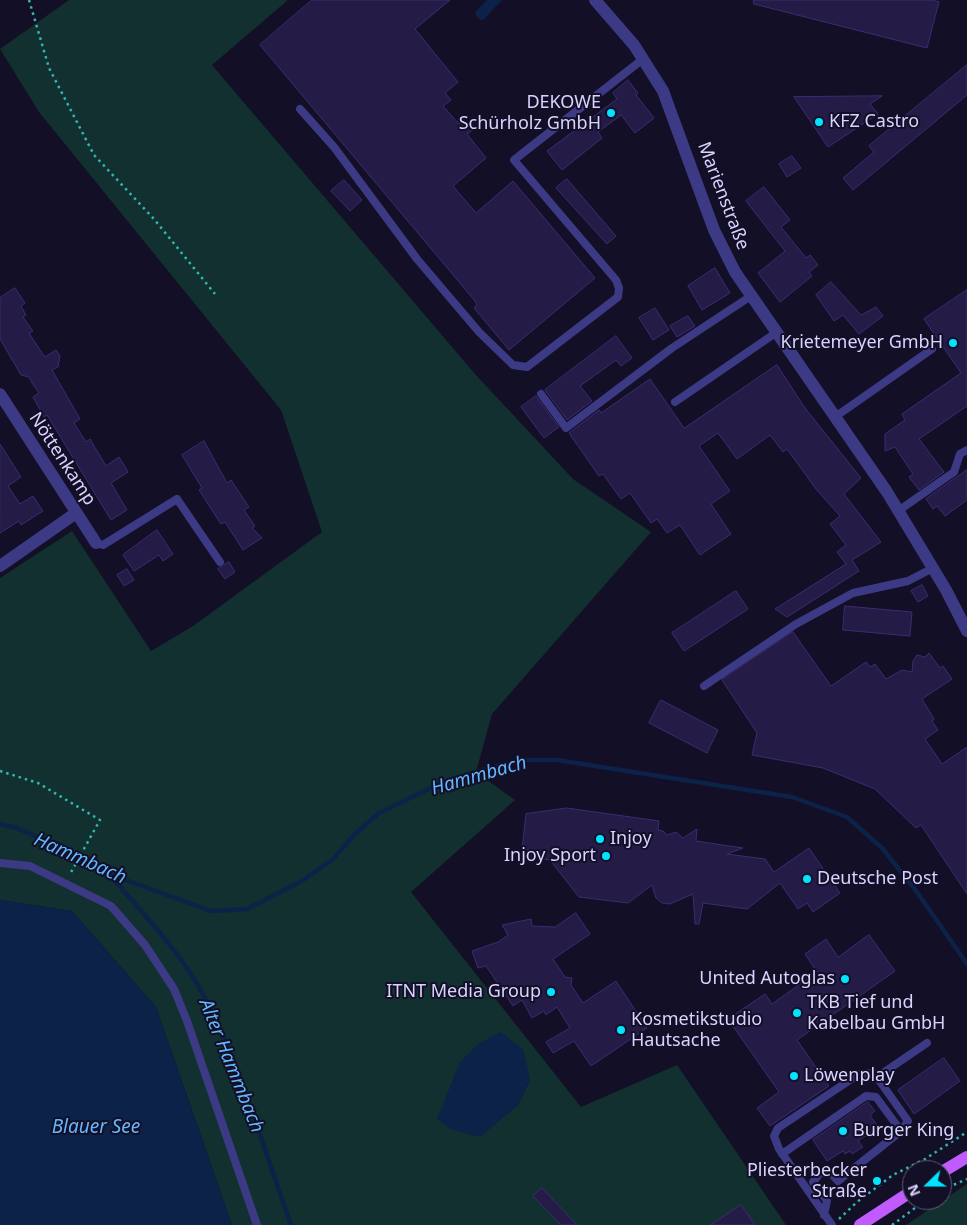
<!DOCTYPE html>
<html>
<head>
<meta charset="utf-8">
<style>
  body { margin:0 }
  #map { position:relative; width:967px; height:1225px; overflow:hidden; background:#130f26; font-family:"Noto Sans",sans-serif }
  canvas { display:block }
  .north { position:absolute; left:902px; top:1160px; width:50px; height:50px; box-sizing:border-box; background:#130f26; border:1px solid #625e7d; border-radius:50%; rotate:248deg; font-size:14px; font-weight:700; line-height:20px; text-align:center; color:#d9d4ff }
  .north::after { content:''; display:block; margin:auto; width:18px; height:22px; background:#00e5ff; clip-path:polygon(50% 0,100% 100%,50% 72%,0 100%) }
</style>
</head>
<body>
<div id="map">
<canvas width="967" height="1225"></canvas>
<div class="north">N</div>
</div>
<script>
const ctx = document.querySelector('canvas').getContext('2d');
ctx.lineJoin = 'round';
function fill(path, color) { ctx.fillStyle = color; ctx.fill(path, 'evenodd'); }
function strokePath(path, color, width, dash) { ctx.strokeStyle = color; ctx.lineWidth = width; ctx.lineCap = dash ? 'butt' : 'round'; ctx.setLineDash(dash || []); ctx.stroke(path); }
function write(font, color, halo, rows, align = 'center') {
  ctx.font = font + ' "Noto Sans",sans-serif'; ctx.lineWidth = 4; ctx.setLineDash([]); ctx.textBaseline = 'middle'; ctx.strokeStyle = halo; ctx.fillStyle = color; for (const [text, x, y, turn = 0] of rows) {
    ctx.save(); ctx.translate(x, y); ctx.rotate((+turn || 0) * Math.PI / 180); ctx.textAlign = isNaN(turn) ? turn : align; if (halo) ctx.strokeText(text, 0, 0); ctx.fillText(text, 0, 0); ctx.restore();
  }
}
fill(new Path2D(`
  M69,0H288L212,65L475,374L573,479L651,532L492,714L476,772L515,800L411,892L581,1107L677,1065L786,1225H232L156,1007L72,911L0,900V578L72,531L151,651L193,626L322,532L281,410L39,112L0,49ZM530,1079L518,1105L480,1136Z
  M967,1184V1225H906Z`), '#12302f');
fill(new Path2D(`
  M487,0H502L483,20H480L475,14L476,11Z
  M0,900L72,911L156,1007L232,1225H0Z
  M501,1032L523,1049L530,1079L518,1105L480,1137L450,1129L437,1119L460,1062L478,1044Z`), '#0c2248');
strokePath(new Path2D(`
  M0,824L17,828L65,849L109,874L211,911L247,909L300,882L332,860L354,835L379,813L441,783L476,772L520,760H557L792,797L847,817L882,848L917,892L967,964
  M110,875C143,914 181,952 205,998C241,1070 264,1149 291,1225`), '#0c2248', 4.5);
const building = new Path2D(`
  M312,0H450L415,29L458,82L445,93L451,100L443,106L459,124L464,120L473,130L467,134L486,158L453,186L476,213L513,181L595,278L509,350L474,308L477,305L475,301L260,45Z
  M754,0H932L939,2L927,48L754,4Z
  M967,65V95L853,190L843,178L874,152L869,146Z
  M628,80L638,93L636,95L654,118L635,133L621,115L598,132L602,138L562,170L547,151L617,99L613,93Z
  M882,96L870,104L878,114L828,147L794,97Z
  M792,156L801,168L787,177L779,164Z
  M567,179L616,236L607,244L556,188Z
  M344,180L362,200L350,211L331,191Z
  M764,187L790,220L781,227L806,258L810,255L818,265L809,272L812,276L780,302L758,273L785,251L746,201Z
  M715,268L730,293L702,310L688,286Z
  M831,282L861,315L876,307L883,316L859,334L843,315L834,321L816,295Z
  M15,288L25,303L21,306L26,315L23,317L33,331L29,333L42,353L45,357L56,350L60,356L58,367L52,370L80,419L74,423L86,442L90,439L106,466L119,457L128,472L111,483L127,510L111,520L47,415L44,417L33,397L39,393L32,383L29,377L21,375L0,339V298Z
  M967,290V406L919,439L944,472L919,490L909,477L913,474L895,447L885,451V434L905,420L902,414L961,373L924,319Z
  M655,308L669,330L653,340L639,318Z
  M688,316L695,326L677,337L670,326Z
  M616,336L632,358L621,366L616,360L580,386L592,401L567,420L545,390Z
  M777,365L805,408L861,478L844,494L881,542L852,560L859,571L787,617L775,609L846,564L837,552L846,545L830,524L840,516L816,489L787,449L783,452L770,435L737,459L718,433L699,446L730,491L711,504L731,534L700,555L680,525L667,533L657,519L651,523L630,493L621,499L603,474L599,476L569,433L599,410L601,413L650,379L684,428Z
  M536,396L559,427L544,438L521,407Z
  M204,441L227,483L231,480L249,507L244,510L255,526L252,528L262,538L243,550L225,522L221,524L199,490L202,488L182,455Z
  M0,444L21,477L8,486L20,504L33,496L43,511L21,525L19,521L0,533Z
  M967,470V500L945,516L937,506L933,509L926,499Z
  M157,530L173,554L163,561L159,555L134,571L123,555Z
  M229,562L235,572L225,579L218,569Z
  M127,569L134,580L124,586L117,575Z
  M922,585L928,596L918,602L911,591Z
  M736,591L748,609L684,651L672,633Z
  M845,606L912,612L910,636L843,630Z
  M793,632L831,686L866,662L870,667L875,664L886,679L902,670L912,672L913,661L917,655L925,657L929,653L940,668L943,666L952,679L922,699L934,719L932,721L938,730L925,739L942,764L967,747V894L921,825L916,828L875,789L823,768L752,755L757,733L722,680Z
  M661,700L718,730L707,753L649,723Z
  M567,808L659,821L658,830L663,831L667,835L676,832L683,838L697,829L696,841L743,848L727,854L765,859L774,872L809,848L840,893L813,912L807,903L798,909L780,883L747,909L703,903L699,924H695L693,894L670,904L662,903L656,898L652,885L628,903L579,897L550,860L529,857L530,850L522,849L526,814Z
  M576,913L590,934L553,959L565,977L572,978L571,985L583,1003L616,981L647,1028L591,1066L574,1041L553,1053L546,1042L570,1028L557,1007L546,1015L544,1011L532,1018L522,1000L513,1006L486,966L478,968L472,951L498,942L508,935L502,925L531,919L532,926L555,927Z
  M869,935L895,971L797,1040L829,1086L770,1126L757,1108L779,1092L728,1019L765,994L772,1004L817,972L805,954L826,939L838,957Z
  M944,1058L960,1081L914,1114L898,1090Z
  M868,1102L875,1111L870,1115L878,1127L858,1141L863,1147L852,1154L850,1151L845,1154L843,1151L827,1161L813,1140Z
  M542,1188L577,1225H561L533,1196Z
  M741,1205L755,1225H711Z`);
fill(building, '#241b47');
strokePath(building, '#3b2d73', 1);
strokePath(new Path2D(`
  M29,0L49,68L94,155L154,219L215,294
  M0,771L38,783L100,820L70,874
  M942,1190L967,1179
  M839,1219L857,1202L893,1175L925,1159L967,1132
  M892,1225L926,1200`), '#2fb8b0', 2.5, [2.5, 4]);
strokePath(new Path2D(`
  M300,109L334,147L417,259L479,332L513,365L527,367L618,297L619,288L616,280L514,160L643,59
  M541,394L566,428L672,348L751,296
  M675,402L777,332
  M835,417L932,349
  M898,511L954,472L960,454L967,450
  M96,543L103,545L177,499L220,562
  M704,686L796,624L853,593L908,581L933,568
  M0,863L30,866L111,906L145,945L174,989L187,1021L257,1225
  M877,1077L927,1043
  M782,1154L866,1096L876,1097L901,1131L838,1181L831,1173H820L813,1182L827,1201L824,1215
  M832,1225L779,1149L774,1136L778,1128L859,1074L874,1073L908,1121L901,1131`), '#3d3a85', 8);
strokePath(new Path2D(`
  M595,0L634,45L663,91L714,230L735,272L887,492L946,590L967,631
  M0,394L96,543
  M0,566L76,513`), '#3d3a85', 12);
strokePath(new Path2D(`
  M942,1172L967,1157
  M860,1225L912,1191`), '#c25bff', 12);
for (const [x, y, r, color] of [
  [611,113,5,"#00e5ff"],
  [819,122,5,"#00e5ff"],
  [953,343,5,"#00e5ff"],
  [600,839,5,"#00e5ff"],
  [606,856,5,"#00e5ff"],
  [807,879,5,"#00e5ff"],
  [845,979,5,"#00e5ff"],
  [551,992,5,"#00e5ff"],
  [797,1013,5,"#00e5ff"],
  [621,1030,5,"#00e5ff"],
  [794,1076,5,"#00e5ff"],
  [843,1131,5,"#00e5ff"],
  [877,1181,5,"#00e5ff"]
]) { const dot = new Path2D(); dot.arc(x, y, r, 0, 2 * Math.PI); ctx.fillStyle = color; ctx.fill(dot); strokePath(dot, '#130f26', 2); }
write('18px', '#d9d4ff', '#130f26', [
  ["DEKOWE",601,103,"right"],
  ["Schürholz GmbH",601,124,"right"],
  ["KFZ Castro",829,122],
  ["Krietemeyer GmbH",943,343,"right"],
  ["Injoy",610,839],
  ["Injoy Sport",596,856,"right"],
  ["Deutsche Post",817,879],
  ["United Autoglas",835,979,"right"],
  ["ITNT Media Group",541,992,"right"],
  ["TKB Tief und",807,1003],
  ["Kabelbau GmbH",807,1024],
  ["Kosmetikstudio",631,1020],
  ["Hautsache",631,1041],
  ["Löwenplay",804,1076],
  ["Burger King",853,1131],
  ["Pliesterbecker",867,1171,"right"],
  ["Straße",867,1192,"right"]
], 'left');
write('18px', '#d9d4ff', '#130f26', [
  ["Marienstraße",723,196,69],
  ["Nöttenkamp",62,459,57]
]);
write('italic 19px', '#62b6ff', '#130f26', [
  ["Hammbach",479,776,-16],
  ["Hammbach",80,859,24],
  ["Alter Hammbach",231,1066,68],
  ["Blauer See",96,1128]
]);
</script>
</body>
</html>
